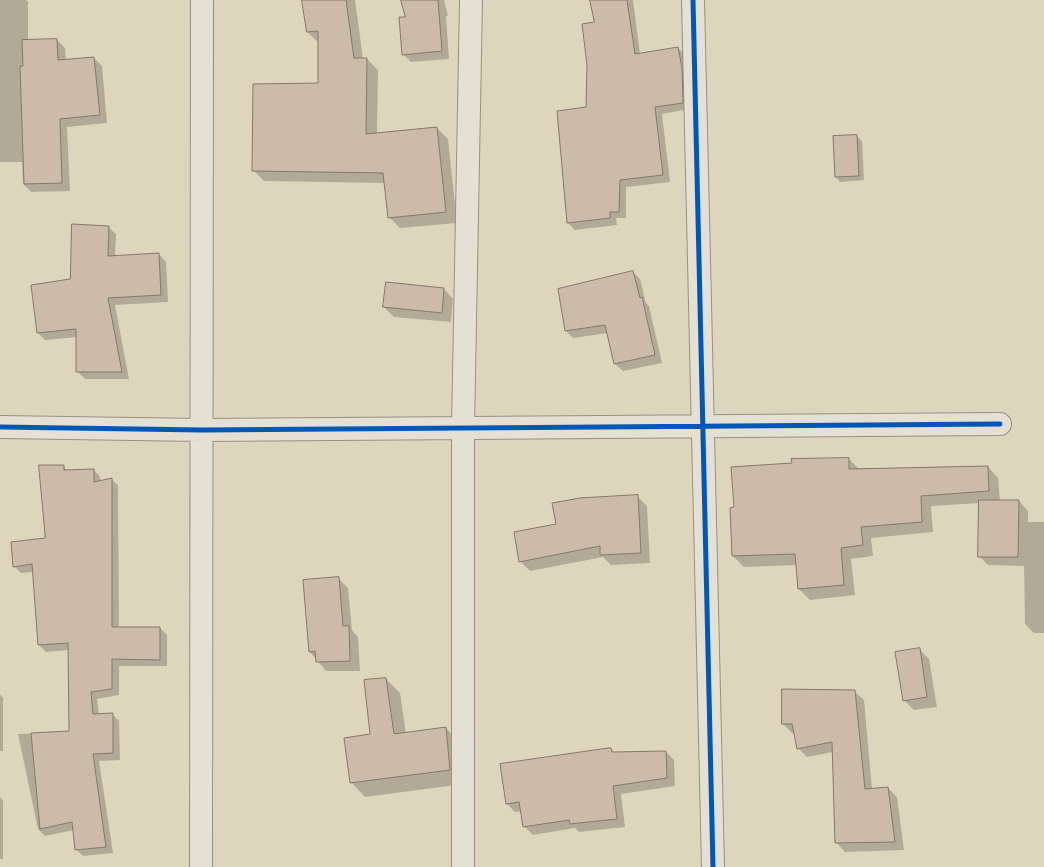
<!DOCTYPE html>
<html>
<head>
<meta charset="utf-8">
<style>
  body { margin:0 }
  canvas { display:block; background:#ded5bd }
</style>
</head>
<body>
<canvas width="1044" height="867"></canvas>
<script>
const ctx = document.querySelector('canvas').getContext('2d');
ctx.lineJoin = 'round';
function fill(path, color) { ctx.fillStyle = color; ctx.fill(path, 'evenodd'); }
function strokePath(path, color, width, dash) { ctx.strokeStyle = color; ctx.lineWidth = width; ctx.lineCap = dash ? 'butt' : 'round'; ctx.setLineDash(dash || []); ctx.stroke(path); }
fill(new Path2D(`
  M0,0H26L28,2V41L57,40L65,48L66,61L94,58L102,66L107,123L67,127L70,191L31,192L23,184L22,162H0Z
  M303,0H355L363,59H367L378,70L377,134L437,128L448,139L457,223L400,228L389,217L385,183L264,181L253,170L319,84V43L307,32Z
  M402,0H444L448,16H446L449,59L411,62L403,54L406,18Z
  M591,0H633L640,54L678,48L685,55L689,109L662,114L670,182L626,187V218H616L617,225L575,230L568,223L587,108L595,23Z
  M857,136L862,141L864,180L840,182L836,177Z
  M108,227L116,234L115,256L159,254L166,262L168,302L115,305L129,379H85L77,371V337L45,340L38,333L32,286L71,280Z
  M633,272L640,279L646,303L649,306L662,363L623,371L615,364L608,333L573,338L566,331Z
  M444,289L453,299L451,322L394,317L384,307Z
  M849,459L860,470L988,467L998,478L1000,501H1019L1028,511V522H1044V633H1034L1025,624L1024,566L988,565L979,556L980,503L931,506L933,532L871,538L873,556L851,559L855,595L810,600L799,589L797,565L744,567L733,556L731,509L735,508L793,464Z
  M63,466L68,471L94,470L100,477L101,481L111,479L118,485L119,628H160L167,635V666H119V695L97,699L99,715L112,714L119,721L120,760L99,761L113,853L83,856L76,849L74,830L45,836L38,829L18,734L70,732L69,650L46,652L39,645L34,572L21,573L14,566L46,539Z
  M637,496L647,506L650,563L611,565L603,557L530,571L520,561Z
  M338,578L348,588L352,630L358,637L360,671H326L310,652Z
  M919,649L929,659L937,707L914,710L904,700Z
  M386,679L400,693L406,734L446,728L460,743L464,784L365,797L351,782L371,735L365,681Z
  M854,691L864,700L872,789L888,788L897,797L904,850L845,852L836,842L833,752L807,757L798,748L795,733H792L783,724Z
  M0,694L3,698V751H0Z
  M611,749L615,753L666,752L674,760L675,786L621,794L625,827L579,832L575,828L533,835L524,826L522,811L515,812L507,804L502,765Z
  M0,797L3,801V859H0Z`), '#0003');
const building = new Path2D(`
  M302,0H346L354,58H367L366,134L437,127L446,212L388,218L383,173L252,171L253,84L318,83V31L307,32Z
  M401,0H438L442,51L402,55L399,17H405Z
  M590,0H627L635,54L678,47L682,68L683,103L655,107L663,175L620,180L619,212H610V218L567,223L557,111L586,107L587,65L582,24L594,22Z
  M57,39L58,60L94,57L100,115L60,119L62,183L24,184L20,66H23L22,40Z
  M857,135L859,176L835,177L833,136Z
  M72,224L109,226L108,256L159,253L161,295L108,298L122,372H76V329L37,333L31,285L70,279Z
  M633,271L640,298L642,297L655,355L614,364L605,325L565,331L558,289Z
  M386,282L444,288L442,313L383,307Z
  M849,458V469L988,466L989,491L921,496L922,522L861,527L863,545L841,548L844,585L798,589L795,554L732,556L730,508L734,507L731,467L792,463L791,459Z
  M39,465H64V470L94,469V482L112,478V627H160V660L112,659V689L91,692L93,714L113,713V753L93,754L106,847L75,850L72,822L40,829L31,733L69,731L68,643L38,645L32,564L13,567L11,542L45,538Z
  M638,495L641,553L600,555V546L519,562L514,532L556,524L552,503L580,498Z
  M979,500H1019L1018,557H978Z
  M339,577L343,626H349L350,661L316,662L315,651L309,652L303,580Z
  M920,648L927,697L903,701L895,652Z
  M386,678L394,734L446,727L450,770L350,783L344,738L370,734L364,680Z
  M782,689L855,690L865,789L888,787L895,842L835,843L832,742L797,749L792,724H782Z
  M611,748L612,752L666,751L667,778L613,786L617,819L570,824L569,820L523,827L519,802L506,804L500,764Z`);
fill(building, '#ccbba9');
strokePath(building, '#83796b', 1);
const street = new Path2D(`
  M693,0L713,867
  M0,427L202,430L1000,424
  M201,867L202,0
  M463,867V428L471,0`);
strokePath(street, '#999080', 24);
strokePath(street, '#e5e0d4', 22);
strokePath(new Path2D(`
  M693,0L713,867
  M0,427L202,430L1000,424`), '#0057b8', 5);
</script>
</body>
</html>
